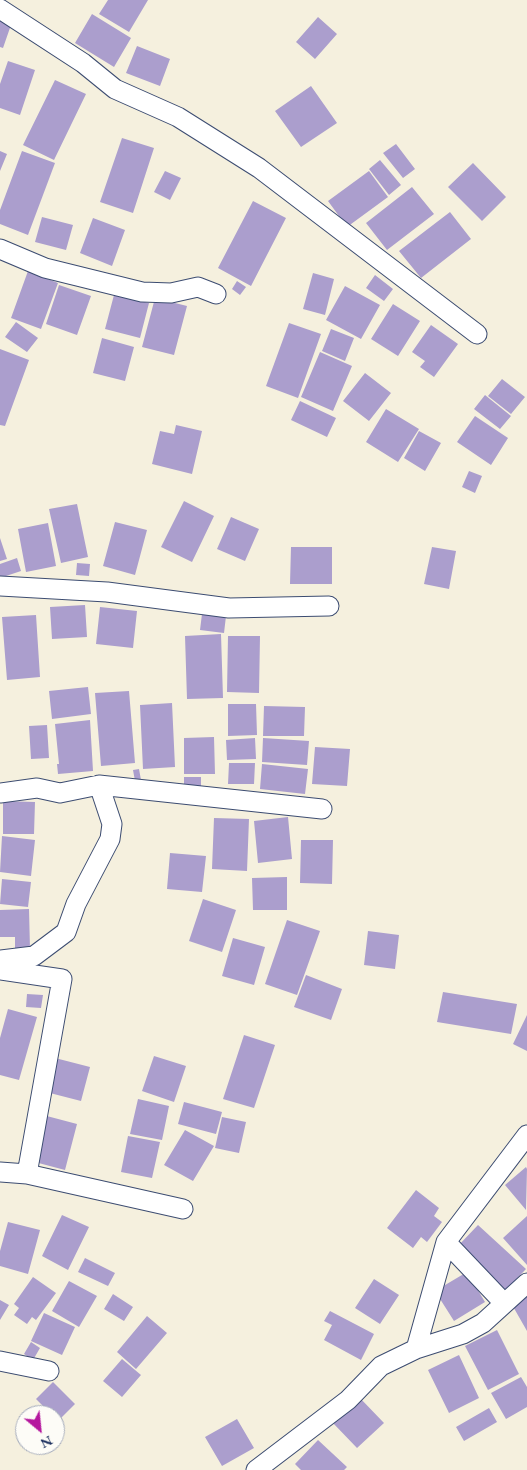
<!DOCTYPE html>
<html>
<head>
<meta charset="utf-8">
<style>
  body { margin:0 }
  #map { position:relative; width:527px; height:1470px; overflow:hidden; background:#f5f0de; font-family:"EB Garamond",serif }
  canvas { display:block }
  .north { position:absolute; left:15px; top:1405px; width:50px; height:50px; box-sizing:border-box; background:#fdfcf7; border:1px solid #a3aaba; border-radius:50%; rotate:152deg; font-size:14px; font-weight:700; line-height:20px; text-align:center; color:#1b2f5e }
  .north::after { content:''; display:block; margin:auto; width:18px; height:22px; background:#b5179e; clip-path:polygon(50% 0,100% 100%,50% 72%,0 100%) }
</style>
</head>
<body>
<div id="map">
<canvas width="527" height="1470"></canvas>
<div class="north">N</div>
</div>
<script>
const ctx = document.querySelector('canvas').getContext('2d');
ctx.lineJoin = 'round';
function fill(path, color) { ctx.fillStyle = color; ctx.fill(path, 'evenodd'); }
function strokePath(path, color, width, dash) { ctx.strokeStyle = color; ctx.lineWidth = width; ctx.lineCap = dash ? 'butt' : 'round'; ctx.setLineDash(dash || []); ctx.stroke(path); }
fill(new Path2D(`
  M108,0H148L129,32L99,14Z
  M92,14L131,38L114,67L75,43Z
  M318,17L337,34L315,59L296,42Z
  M0,18L12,22L3,48L0,47Z
  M137,46L170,59L160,86L126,73Z
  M8,61L35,70L20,115L0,108V84Z
  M55,80L86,94L54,160L23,145Z
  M311,86L337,123L301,147L275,111Z
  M122,138L154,148L133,213L100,202Z
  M396,144L415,169L403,178L383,153Z
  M0,151L7,154L0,171Z
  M22,151L55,163L28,235L0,224V210Z
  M380,160L401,185L389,195L369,169Z
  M473,163L506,197L482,221L448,187Z
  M165,171L181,178L170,200L154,192Z
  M369,171L388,197L347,227L328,201Z
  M412,187L434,214L387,250L366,223Z
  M253,201L286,218L251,286L218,268Z
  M450,212L471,239L421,278L399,251Z
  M42,217L73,225L66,250L35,242Z
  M93,218L125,230L112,266L80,253Z
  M28,271L58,283L41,329L11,318Z
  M313,273L334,279L325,315L303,309Z
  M375,275L393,289L384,301L366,288Z
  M237,281L246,287L240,295L232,289Z
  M59,285L91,296L77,335L46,324Z
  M345,286L380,305L361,339L326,320Z
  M114,295L149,303L140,338L105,329Z
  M155,298L187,306L174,355L142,347Z
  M393,304L420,321L398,356L371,339Z
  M16,322L38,338L27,352L5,337Z
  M289,323L321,334L298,398L266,386Z
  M431,325L458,344L434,377L420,367L425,361L412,352Z
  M331,329L354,338L345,361L322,351Z
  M102,338L134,347L125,381L93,373Z
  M0,349L29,360L5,426L0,425Z
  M320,352L352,366L333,411L301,397Z
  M365,373L391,393L369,421L343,401Z
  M502,379L525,397L511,414L488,396Z
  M485,395L511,416L500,429L474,409Z
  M300,401L336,418L327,437L291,420Z
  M386,409L419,429L398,462L366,442Z
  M475,416L508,438L491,465L457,442Z
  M176,425L202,431L192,474L152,464L160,431L174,434Z
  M419,431L441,443L425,471L404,458Z
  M469,471L482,476L475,493L462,487Z
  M184,501L214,516L192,562L161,547Z
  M77,504L88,557L61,563L49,509Z
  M231,517L259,529L245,561L217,549Z
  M115,522L147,530L135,575L103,566Z
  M48,523L56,566L26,572L18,529Z
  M0,538L7,559L0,561Z
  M291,547H332V584H290Z
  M432,547L456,551L449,589L424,584Z
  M17,558L21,571L0,578V564Z
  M77,563L90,564L89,576L76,575Z
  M85,605L87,637L52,639L50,607Z
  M100,607L137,611L133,648L96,644Z
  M202,614L226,616L224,633L200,630Z
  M36,615L40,677L7,680L2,617Z
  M221,634L223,698L187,699L185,636Z
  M228,636H260L259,693L227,692Z
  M88,687L91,714L52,719L49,691Z
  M129,691L135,763L101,766L95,693Z
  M172,703L175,767L143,769L140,705Z
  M228,704H256L257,735L228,736Z
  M264,706L305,707L304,736H263Z
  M90,720L93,771L58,774L57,764H59L55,724Z
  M47,725L49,758L31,759L29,726Z
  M214,737L215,774H184V738Z
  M255,738L256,759L227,760L226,740Z
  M263,738L309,741L307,765L262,762Z
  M315,747L350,749L347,786L312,784Z
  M229,763H255L254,784H228Z
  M262,764L308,769L305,794L260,789Z
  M139,769L141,780L135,781L133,770Z
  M184,777H201V791H184Z
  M3,801L35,802L34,834H3Z
  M288,817L292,859L258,863L254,821Z
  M214,818L249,819L247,871L212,869Z
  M2,836L35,840L31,876L0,872Z
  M301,840H333L332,884L300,883Z
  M170,853L206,856L202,892L167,889Z
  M287,877V910H253L252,878Z
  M2,879L31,882L28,907L0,904Z
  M203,899L236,910L222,952L189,941Z
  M29,909L30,949H15V937H0V910Z
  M287,920L320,931L297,995L265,984Z
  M368,931L399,935L395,969L364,965Z
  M233,938L265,947L254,985L222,976Z
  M306,975L342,989L331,1020L294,1007Z
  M443,992L517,1004L511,1034L437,1022Z
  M27,994L43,995L41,1008L26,1007Z
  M8,1009L37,1017L19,1080L0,1075V1038Z
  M527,1015V1051L513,1044Z
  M244,1035L275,1045L254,1108L223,1099Z
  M154,1056L186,1066L174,1102L142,1091Z
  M55,1058L90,1067L81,1101L46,1092Z
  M138,1099L169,1106L162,1140L130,1134Z
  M184,1102L222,1112L216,1134L178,1124Z
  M43,1115L77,1124L65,1170L31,1161Z
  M222,1117L246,1122L239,1153L215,1148Z
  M185,1130L214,1146L193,1181L164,1165Z
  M128,1136L160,1142L152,1178L121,1172Z
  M526,1167L527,1169L526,1210L505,1185Z
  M416,1190L439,1208L434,1216L442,1222L427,1242L421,1237L413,1248L387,1228Z
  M62,1215L89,1227L68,1270L42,1256Z
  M527,1216V1265L503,1238Z
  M8,1222L40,1230L28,1274L0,1266V1251Z
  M478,1225L526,1269L504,1292L457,1247Z
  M85,1258L115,1273L108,1286L78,1272Z
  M467,1272L485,1302L454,1321L435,1291Z
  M33,1277L56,1293L36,1320L32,1317L27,1324L14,1315L19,1308L14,1304Z
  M374,1279L399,1295L380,1324L355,1308Z
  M69,1281L97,1296L79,1327L52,1311Z
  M113,1294L133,1307L124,1321L104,1309Z
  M527,1294V1331L511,1303Z
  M0,1300L9,1305L0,1320Z
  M330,1311L374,1334L361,1360L324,1340L332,1325L324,1321Z
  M44,1313L75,1327L62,1355L31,1341Z
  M147,1316L167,1333L136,1369L117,1352Z
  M497,1330L519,1374L488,1390L465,1346Z
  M31,1342L40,1348L33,1360L24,1354Z
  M459,1355L479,1398L449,1413L428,1370Z
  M122,1359L141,1375L122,1397L103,1381Z
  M521,1377L527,1387V1407L506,1419L491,1393Z
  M53,1382L75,1404L58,1421L36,1399Z
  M359,1397L384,1423L357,1448L332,1422Z
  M489,1408L497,1422L464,1441L456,1427Z
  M237,1419L254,1448L222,1466L205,1437Z
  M318,1440L347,1467L344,1470H301L295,1464Z`), '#ab9ecd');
const minor = new Path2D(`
  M0,9L83,63L115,89L178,117L259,168L477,334
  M0,249L45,268L142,292L171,293L198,287L216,294
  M0,586L107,592L229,608L329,606
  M99,785L322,809
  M0,793L37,788L60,793L99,785L112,824L110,839L76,904L66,932L34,956L0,960
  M0,970L62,979L27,1174
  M0,1172L27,1174L183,1209
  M446,1242L504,1303
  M416,1349L446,1242L527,1135
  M0,1361L49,1371
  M256,1470L348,1400L381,1366L416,1349L463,1334L483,1323L527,1283`);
strokePath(minor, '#3c4c71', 21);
strokePath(minor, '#fff', 19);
</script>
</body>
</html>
